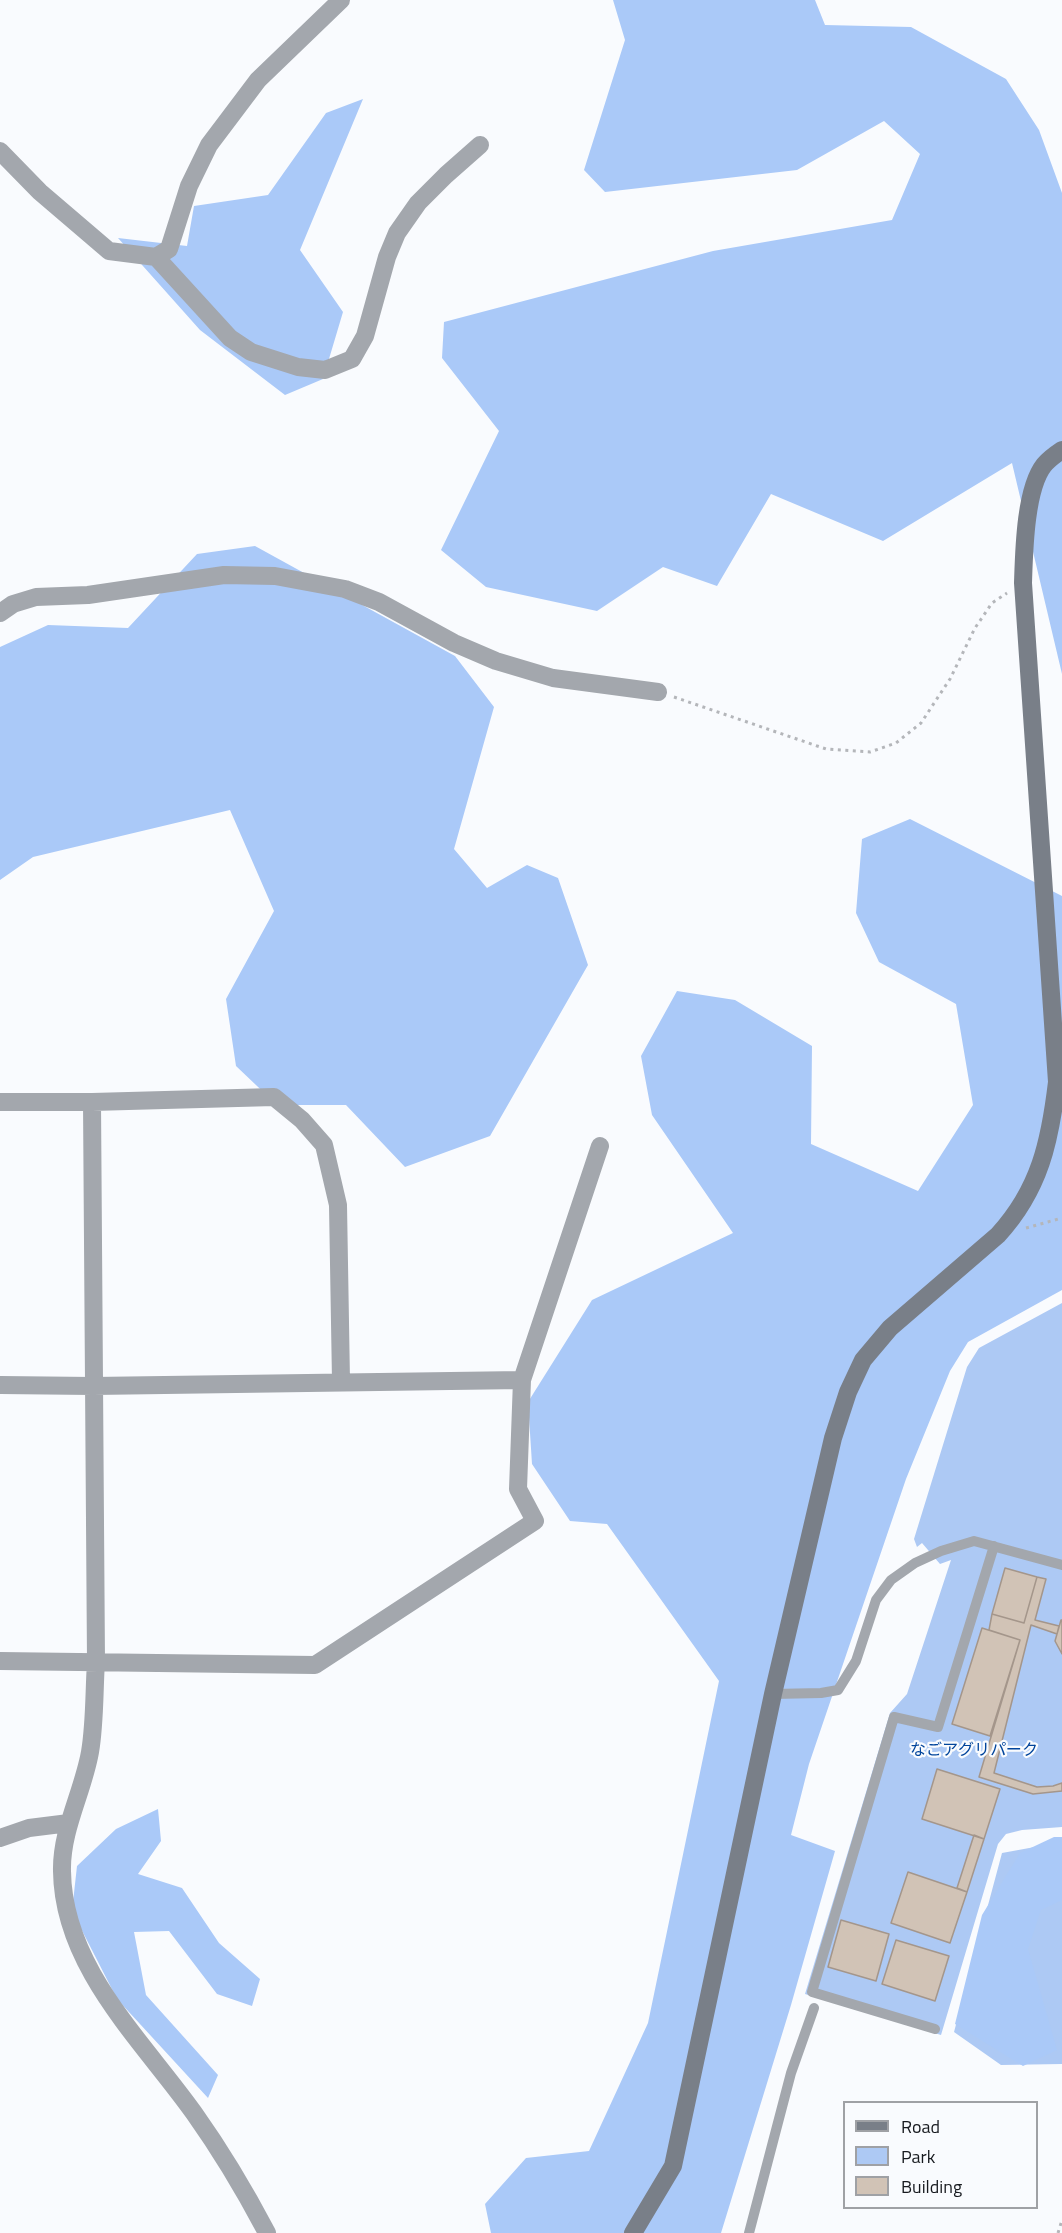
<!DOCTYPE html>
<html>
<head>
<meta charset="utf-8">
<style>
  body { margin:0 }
  #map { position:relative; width:1062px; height:2233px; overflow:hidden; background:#f9fbfe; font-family:"Titillium Web",sans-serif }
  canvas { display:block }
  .legend { position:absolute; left:843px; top:2101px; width:195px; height:108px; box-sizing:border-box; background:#f9fbfe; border:2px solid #9fa1a5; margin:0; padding:8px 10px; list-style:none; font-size:18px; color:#171a1f }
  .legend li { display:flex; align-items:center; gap:12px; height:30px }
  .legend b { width:30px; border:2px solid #9fa1a5 }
</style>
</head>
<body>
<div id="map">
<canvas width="1062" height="2233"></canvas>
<ul class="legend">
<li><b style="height:8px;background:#797f88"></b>Road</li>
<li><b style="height:16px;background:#adc9f4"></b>Park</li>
<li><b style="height:16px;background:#d1c3b6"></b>Building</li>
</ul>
</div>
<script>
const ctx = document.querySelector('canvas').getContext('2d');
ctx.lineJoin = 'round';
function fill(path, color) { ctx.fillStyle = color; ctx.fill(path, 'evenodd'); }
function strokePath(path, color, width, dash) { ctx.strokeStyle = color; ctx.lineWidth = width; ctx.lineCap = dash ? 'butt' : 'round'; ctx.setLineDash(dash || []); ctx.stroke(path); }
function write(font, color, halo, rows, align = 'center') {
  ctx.font = font + ' "Titillium Web","Noto Sans JP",sans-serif'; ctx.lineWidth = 4.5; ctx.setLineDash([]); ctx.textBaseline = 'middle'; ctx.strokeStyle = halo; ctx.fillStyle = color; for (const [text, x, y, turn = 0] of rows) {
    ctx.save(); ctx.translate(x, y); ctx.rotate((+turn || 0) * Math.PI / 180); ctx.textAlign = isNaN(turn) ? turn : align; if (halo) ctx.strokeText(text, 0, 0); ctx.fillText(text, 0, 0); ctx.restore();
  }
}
fill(new Path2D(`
  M1062,1303V1827L1022,1830L1006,1834L998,1844L941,2035L805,1994L890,1713L907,1694L951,1560L940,1564L922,1543L917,1547L914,1539L967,1367L979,1348Z
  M1062,1842V2064L1001,2065L954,2032L1002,1853Z`), '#adc9f4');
fill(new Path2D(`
  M613,0H815L825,25L911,27L1006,79L1039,130L1062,193V674L1012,463L883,541L771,494L717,586L663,567L597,611L486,587L441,550L499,431L442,358L444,322L713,251L892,220L920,154L884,121L797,170L605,192L584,170L625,40Z
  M363,99L300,250L343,312L323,379L285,395L200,330L118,238L187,246L194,206L268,195L326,113Z
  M255,546L455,656L494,707L454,849L487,888L527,865L558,878L588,965L490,1136L405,1167L346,1105H277L236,1066L226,999L274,911L230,810L33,857L0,880V647L48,625L128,628L197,554Z
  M910,819L1062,896V1290L968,1342L950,1371L906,1479L809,1764L791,1835L835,1851L791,2005L721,2233H491L485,2204L526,2158L589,2151L648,2023L719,1681L607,1524L570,1521L532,1464L528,1402L592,1300L733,1233L652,1115L641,1056L677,991L735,1000L812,1046L811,1144L918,1191L973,1105L956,1004L879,962L856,913L862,839Z
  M158,1809L161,1841L138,1874L182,1888L219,1943L260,1979L252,2006L217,1994L169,1931L134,1932L146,1995L218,2075L208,2098L117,1999L72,1911L77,1866L116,1829Z
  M1054,1837H1062V1900L1041,1910L1028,1949L1057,2050L1023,2066L955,2024L982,1915L1020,1853Z`), '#aac9f8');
const building = new Path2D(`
  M1005,1568L1037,1577L1024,1623L992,1614Z
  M1037,1577L1046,1579L1035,1620L1059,1626L1057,1634L1031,1625L994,1773L1037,1787L1053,1786L1062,1783V1791L1033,1794L979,1777L1020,1640L989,1630L992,1614L1024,1623Z
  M1061,1620H1062V1654L1055,1641Z
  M982,1628L1020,1640L990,1736L952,1724Z
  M937,1769L1000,1789L984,1839L922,1819Z
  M974,1835L984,1839L967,1892L957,1888Z
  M908,1872L967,1892L950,1943L891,1923Z
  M841,1920L889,1934L876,1981L828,1967Z
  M896,1940L949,1956L935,2001L882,1984Z`);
fill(building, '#d1c3b6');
strokePath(building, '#a4968b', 1.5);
strokePath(new Path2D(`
  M674,697L826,749L870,752L896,743L921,723L950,679L975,628L992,603L1007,593
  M1026,1228L1062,1218
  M1058,2233L1062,2220`), '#b4b6ba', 3, [3, 4.5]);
strokePath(new Path2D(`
  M773,1694L821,1693L838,1690L856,1661L876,1600L891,1580L915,1563L941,1551L974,1541L1062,1565
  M935,2029L812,1992L894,1717L938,1727L994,1546
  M749,2233L791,2073L814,2008`), '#a3a7ad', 10);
strokePath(new Path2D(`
  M0,151L40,192L109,251L156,257L169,249L189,186L209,145L258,80L341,0
  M156,257L230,338L251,352L298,367L325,370L352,359L365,336L387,257L397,233L418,203L446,175L480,145
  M0,613L13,604L36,597L88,595L224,575L275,576L345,589L379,602L454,643L496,661L553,678L658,692
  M0,1102H92L274,1097L302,1120L324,1145L338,1205L341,1381
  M92,1102L96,1662C94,1691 95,1723 90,1752C83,1792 61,1830 62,1871C63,1967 142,2040 194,2113C221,2151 245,2191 267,2233
  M0,1385L93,1386L522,1380
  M0,1661L315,1665L535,1521L518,1489L522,1380L600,1146
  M0,1838L29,1828L69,1823`), '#a3a7ad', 18);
strokePath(new Path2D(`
  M633,2233L673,2166L773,1694L833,1438L848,1392L863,1360L890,1328L998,1235C1040,1189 1050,1141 1057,1082L1023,583C1024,553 1025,489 1044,465C1049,459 1056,454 1062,450`), '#797f88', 18);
write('16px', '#01449b', '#f9fbfe', [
  ["なごアグリパーク",974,1751]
]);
</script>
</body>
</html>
